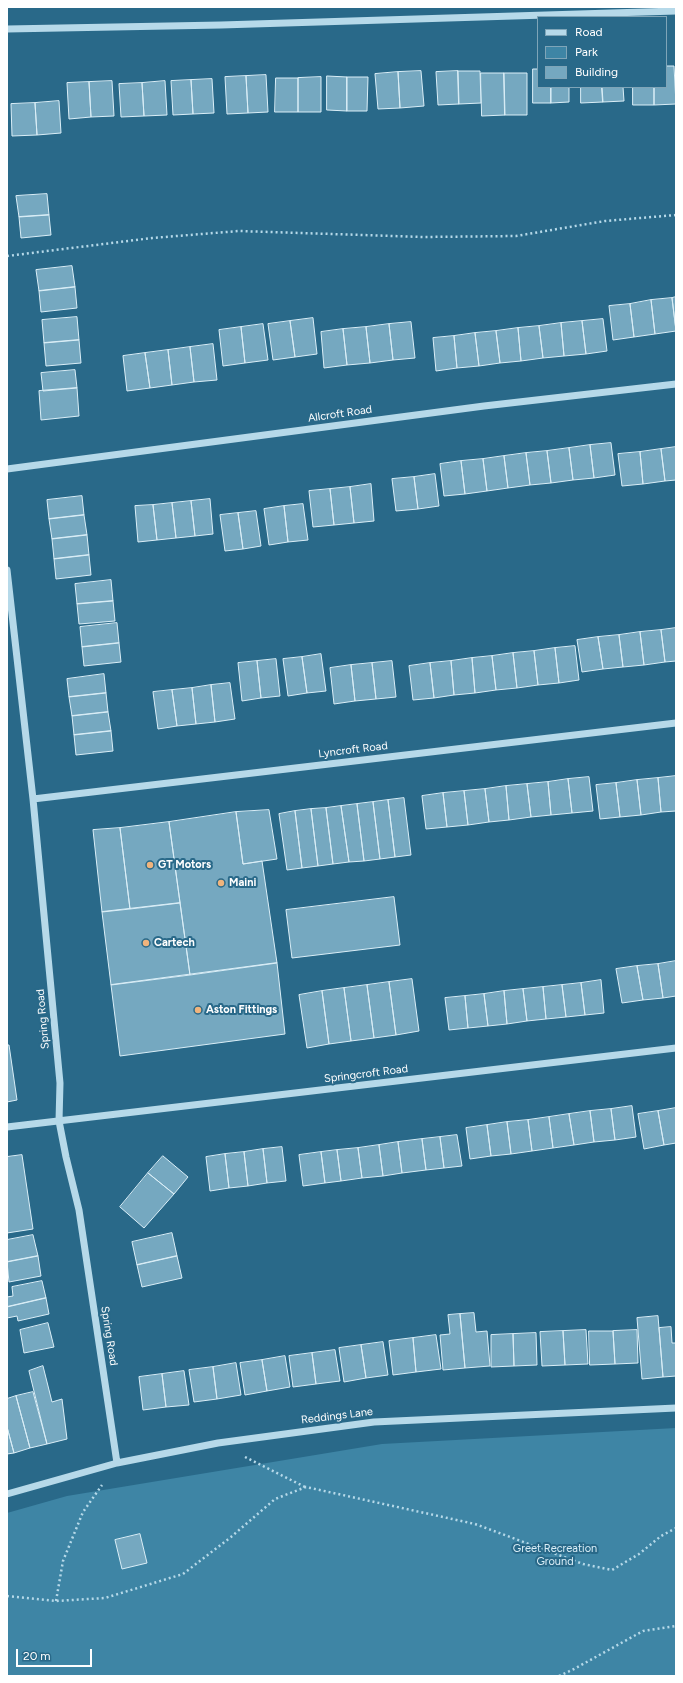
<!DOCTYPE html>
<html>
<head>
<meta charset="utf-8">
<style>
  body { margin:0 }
  #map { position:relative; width:683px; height:1683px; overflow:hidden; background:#296989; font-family:Figtree,sans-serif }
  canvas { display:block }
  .frame { position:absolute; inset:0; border:8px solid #fff; pointer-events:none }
  .legend { position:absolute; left:537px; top:16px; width:130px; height:72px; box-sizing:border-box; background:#296989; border:1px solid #7fa5b8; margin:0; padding:5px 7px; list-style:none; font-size:12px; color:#fff }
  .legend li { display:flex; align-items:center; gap:8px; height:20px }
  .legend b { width:20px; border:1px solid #7fa5b8 }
  .scale { position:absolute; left:16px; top:1649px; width:76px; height:18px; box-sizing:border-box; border:2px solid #fff; border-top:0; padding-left:5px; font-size:12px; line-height:14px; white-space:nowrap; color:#fff; -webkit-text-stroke:3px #296989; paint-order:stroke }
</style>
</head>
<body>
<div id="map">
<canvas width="683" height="1683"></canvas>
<div class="frame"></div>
<ul class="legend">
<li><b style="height:5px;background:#b6d9e9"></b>Road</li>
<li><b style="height:11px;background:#3e85a5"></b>Park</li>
<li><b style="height:11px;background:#75a8c0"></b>Building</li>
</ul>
<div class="scale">20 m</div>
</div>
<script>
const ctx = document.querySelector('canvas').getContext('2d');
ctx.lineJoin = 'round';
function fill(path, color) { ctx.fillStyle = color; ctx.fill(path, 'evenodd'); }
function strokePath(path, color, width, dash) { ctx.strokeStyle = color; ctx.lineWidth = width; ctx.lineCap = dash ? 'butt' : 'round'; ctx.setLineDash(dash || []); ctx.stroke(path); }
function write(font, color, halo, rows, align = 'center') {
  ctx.font = font + ' Figtree,sans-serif'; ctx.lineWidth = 4; ctx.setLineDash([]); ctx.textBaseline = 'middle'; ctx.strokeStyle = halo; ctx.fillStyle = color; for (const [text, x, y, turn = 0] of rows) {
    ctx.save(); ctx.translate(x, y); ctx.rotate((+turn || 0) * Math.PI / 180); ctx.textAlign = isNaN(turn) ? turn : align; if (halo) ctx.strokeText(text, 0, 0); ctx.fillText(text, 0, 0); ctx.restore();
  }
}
fill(new Path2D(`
  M676,1428V1676H7V1513L67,1496L382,1444Z`), '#3e85a5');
const building = new Path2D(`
  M666,66H674L676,104L654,105V87H666Z
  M533,69H538V87H551V103H533Z
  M421,71L424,106L400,108L398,72Z
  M458,71H480L481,103L459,104Z
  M458,71L459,104L438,105L436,72Z
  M398,72L400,108L378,109L375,74Z
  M481,73H504L505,115L482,116Z
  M504,73H527V115H505Z
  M266,75L268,112L248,113L246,76Z
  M246,76L248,113L227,114L225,77Z
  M327,76L347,77V111L327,110Z
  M321,77V112H298V78Z
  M347,77H368L367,111H347Z
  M276,78H298V112H275Z
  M212,79L214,113L193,114L191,80Z
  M191,80L193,114L173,115L171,81Z
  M112,81L114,116L91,117L89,82Z
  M165,81L167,115L144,116L142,83Z
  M89,82L91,117L69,119L67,83Z
  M142,83L144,116L121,117L119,84Z
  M551,87H569V102L551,103Z
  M581,87H602L603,102L581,103Z
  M602,87H623L624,101L603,102Z
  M633,87H654V105H633Z
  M59,101L61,133L37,135L35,103Z
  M35,103L37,135L12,136L11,104Z
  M47,194L49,215L19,217L16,196Z
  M49,215L51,235L21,238L19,217Z
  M72,266L75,287L39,291L36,270Z
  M75,287L77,308L41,312L39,291Z
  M676,297V330L672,298Z
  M672,298L676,331L655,334L651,300Z
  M651,300L655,334L634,337L630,304Z
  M630,304L634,337L613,340L609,306Z
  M77,317L79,340L44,343L42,320Z
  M313,318L317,354L295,357L290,321Z
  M603,319L607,351L586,354L582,321Z
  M290,321L295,357L273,360L268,324Z
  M582,321L586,354L564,356L561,323Z
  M411,322L415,358L393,360L389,324Z
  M561,323L564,356L543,358L539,326Z
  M263,324L268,360L245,363L241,327Z
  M389,324L393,360L370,363L366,327Z
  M539,326L543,358L521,361L518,328Z
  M241,327L245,363L223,366L219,330Z
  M366,327L370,363L347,365L343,329Z
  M518,328L521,361L500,363L496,331Z
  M343,329L347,365L324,368L321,332Z
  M496,331L500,363L479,366L475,333Z
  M475,333L479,366L457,368L454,336Z
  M454,336L457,368L436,371L433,338Z
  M79,340L81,363L46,366L44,343Z
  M213,344L217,380L194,382L190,347Z
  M190,347L194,382L172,385L168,350Z
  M168,350L172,385L150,388L145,353Z
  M145,353L150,388L127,391L123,356Z
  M75,370L77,388L43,391L41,373Z
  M77,388L79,416L41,420L39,391Z
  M611,443L615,475L594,478L590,445Z
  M590,445L594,478L573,480L569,448Z
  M676,447V480L665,481L661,449Z
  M569,448L573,480L551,483L547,451Z
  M661,449L665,481L643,484L640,452Z
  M547,451L551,483L530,485L526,453Z
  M640,452L643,484L622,486L618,454Z
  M526,453L530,485L508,488L504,456Z
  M504,456L508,488L487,491L483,459Z
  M483,459L487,491L465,494L461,461Z
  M461,461L465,494L444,496L440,464Z
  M435,474L439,506L418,509L414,477Z
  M414,477L418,509L396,511L392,479Z
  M371,484L374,521L354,523L350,487Z
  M350,487L354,523L334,525L330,489Z
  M330,489L334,525L313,527L309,491Z
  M82,496L84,515L49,519L47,500Z
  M210,499L213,534L195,536L191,501Z
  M191,501L195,536L176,538L172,503Z
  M172,503L176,538L157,540L153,505Z
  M303,504L308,540L288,542L284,506Z
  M153,505L157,540L138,542L135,506Z
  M284,506L288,542L269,545L264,509Z
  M256,511L261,546L243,549L238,513Z
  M238,513L243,549L225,551L220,515Z
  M84,515L87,535L52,539L49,519Z
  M87,535L89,555L54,559L52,539Z
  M89,555L91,575L56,579L54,559Z
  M111,580L113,601L77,604L75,584Z
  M113,601L115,621L79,624L77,604Z
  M117,623L119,643L82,647L80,627Z
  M676,628V661L665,662L661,630Z
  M661,630L665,662L644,665L640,632Z
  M640,632L644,665L623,667L619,635Z
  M619,635L623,667L603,669L598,637Z
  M598,637L603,669L582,672L577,640Z
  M119,643L121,662L84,666L82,647Z
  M575,646L579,680L559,683L555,648Z
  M555,648L559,683L538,685L534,651Z
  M534,651L538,685L517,688L513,653Z
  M513,653L517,688L496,690L492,656Z
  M321,654L326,691L307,693L302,657Z
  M492,656L496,690L475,693L472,658Z
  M302,657L307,693L288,696L283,659Z
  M472,658L475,693L454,695L451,661Z
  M276,659L280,696L261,698L257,661Z
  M257,661L261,698L242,701L238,663Z
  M392,661L396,697L376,699L372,663Z
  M451,661L454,695L434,698L430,663Z
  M372,663L376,699L355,701L351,665Z
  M430,663L434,698L413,700L409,666Z
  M351,665L355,701L334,704L330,668Z
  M104,674L106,693L69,697L67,679Z
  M230,683L235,719L215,722L211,685Z
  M211,685L215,722L196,724L192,688Z
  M192,688L196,724L177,726L172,690Z
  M172,690L177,726L158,729L153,692Z
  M106,693L108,712L72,716L69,697Z
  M108,712L111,731L74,735L72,716Z
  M111,731L113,751L76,755L74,735Z
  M676,776V811L661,812L658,778Z
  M589,777L593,811L572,813L568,779Z
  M658,778L661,812L641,815L637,780Z
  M568,779L572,813L551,815L548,782Z
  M637,780L641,815L620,817L616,783Z
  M548,782L551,815L531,817L527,784Z
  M616,783L620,817L600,819L596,785Z
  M527,784L531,817L509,820L506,786Z
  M506,786L509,820L489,822L485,789Z
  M485,789L489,822L468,825L464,791Z
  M464,791L468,825L447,827L443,793Z
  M443,793L447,827L426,829L422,796Z
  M404,798L411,855L395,857L388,800Z
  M388,800L395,857L380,859L373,802Z
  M373,802L380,859L364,861L357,804Z
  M357,804L364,861L349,862L341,806Z
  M341,806L349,862L333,864L326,808Z
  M326,808L333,864L318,866L311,809Z
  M311,809L318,866L302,868L295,811Z
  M269,810L277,859L243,864L236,812Z
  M295,811L302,868L287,870L279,814Z
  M236,812L243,864L262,861L277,963L190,975L169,822Z
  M169,822L180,903L130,909L120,828Z
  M120,828L130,909L102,912L93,830Z
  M394,897L400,945L292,958L286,910Z
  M180,903L190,975L111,985L102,912Z
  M676,961V996L663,998L658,964Z
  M277,963L285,1034L120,1056L111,985Z
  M658,964L663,998L643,1000L637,966Z
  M637,966L643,1000L622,1003L616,969Z
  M412,979L419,1031L396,1035L389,982Z
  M601,980L604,1013L585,1015L581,983Z
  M389,982L396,1035L374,1038L367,985Z
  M581,983L585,1015L566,1017L562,985Z
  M367,985L374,1038L351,1041L344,988Z
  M562,985L566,1017L546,1019L543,987Z
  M543,987L546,1019L527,1021L523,989Z
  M344,988L351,1041L329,1044L322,991Z
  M523,989L527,1021L507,1024L504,991Z
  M322,991L329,1044L307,1048L299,995Z
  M504,991L507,1024L488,1026L484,994Z
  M484,994L488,1026L468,1028L465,996Z
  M465,996L468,1028L449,1030L445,998Z
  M7,1045H9L17,1100L7,1102Z
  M632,1106L636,1137L615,1140L611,1109Z
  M676,1108V1143L664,1145L658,1111Z
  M611,1109L615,1140L594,1142L590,1111Z
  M590,1111L594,1142L574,1145L569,1114Z
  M658,1111L664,1145L644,1149L638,1114Z
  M569,1114L574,1145L553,1148L549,1117Z
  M549,1117L553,1148L532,1151L528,1120Z
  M528,1120L532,1151L511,1154L507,1122Z
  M507,1122L511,1154L491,1156L487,1125Z
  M487,1125L491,1156L470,1159L466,1128Z
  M457,1135L462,1166L444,1168L440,1137Z
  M440,1137L444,1168L426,1170L422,1139Z
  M422,1139L426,1170L402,1173L398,1142Z
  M398,1142L402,1173L383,1176L379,1145Z
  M379,1145L383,1176L362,1178L358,1148Z
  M282,1147L286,1181L267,1183L263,1149Z
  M358,1148L362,1178L341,1181L337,1150Z
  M263,1149L267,1183L248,1186L244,1152Z
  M337,1150L341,1181L325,1183L321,1152Z
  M244,1152L248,1186L229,1188L225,1154Z
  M321,1152L325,1183L303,1186L299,1155Z
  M225,1154L229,1188L210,1191L206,1157Z
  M22,1155L33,1229L7,1233V1157Z
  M163,1156L188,1177L174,1194L148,1173Z
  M148,1173L174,1194L144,1228L120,1207Z
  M172,1233L177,1256L137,1265L132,1242Z
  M33,1235L38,1256L7,1262V1240Z
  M38,1256L41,1276L9,1282L7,1262Z
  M177,1256L182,1278L142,1287L137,1265Z
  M42,1281L46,1298L7,1307V1297L13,1296L12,1287Z
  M46,1298L49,1314L18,1321L17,1316L7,1318V1307Z
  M474,1313L476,1332L487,1331L490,1366L465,1368L460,1314Z
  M460,1314L465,1368L443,1370L440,1335L450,1334L448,1315Z
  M658,1316L663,1377L642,1379L637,1318Z
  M48,1323L54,1347L24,1353L20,1330Z
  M671,1327L672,1343H676V1376L663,1377L659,1328Z
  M586,1330L588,1364L565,1365L563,1331Z
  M637,1330L638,1363L615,1364L613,1331Z
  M563,1331L565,1365L542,1366L540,1332Z
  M589,1331H613L615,1364L590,1365Z
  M536,1333L537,1365L514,1366L513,1334Z
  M513,1334L514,1366L491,1367V1335Z
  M436,1335L441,1369L416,1372L413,1338Z
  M413,1338L416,1372L393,1375L389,1341Z
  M383,1342L388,1375L366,1378L361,1345Z
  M361,1345L366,1378L344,1382L339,1348Z
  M335,1350L340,1381L316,1384L312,1353Z
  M312,1353L316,1384L293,1387L289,1356Z
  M285,1356L290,1387L267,1391L262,1360Z
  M262,1360L267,1391L245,1395L240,1363Z
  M236,1363L241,1395L217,1399L213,1367Z
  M43,1366L52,1402L62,1399L67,1439L47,1444L29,1371Z
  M213,1367L217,1399L194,1402L189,1370Z
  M184,1371L189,1405L166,1407L162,1374Z
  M162,1374L166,1407L143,1410L139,1377Z
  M33,1392L47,1444L30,1448L16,1396Z
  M16,1396L30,1448L14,1453L7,1427V1399Z
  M7,1427L14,1453L7,1454Z
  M140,1534L147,1563L122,1569L115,1540Z`);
fill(building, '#75a8c0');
strokePath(building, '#daeef7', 1);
strokePath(new Path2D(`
  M7,256L152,238L239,231L424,237L516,236L605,221L676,215
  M245,1457L305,1487
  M7,1596L56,1601L105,1598L183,1574L231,1537L275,1499L306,1487L475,1524L583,1564L612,1570L639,1554L661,1536L676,1528
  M56,1601L63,1561L83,1512L102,1485
  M559,1676L574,1669L643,1631L676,1626`), '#b6d9e9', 2.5, [2, 3]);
strokePath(new Path2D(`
  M7,29L221,25L676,11
  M7,469L484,406L676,384
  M7,570L33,799L60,1083L59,1121L66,1157L79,1210L117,1463
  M33,799L676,723
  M7,1127L676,1048
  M7,1494L117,1463L218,1443L374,1422L676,1408`), '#b6d9e9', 7);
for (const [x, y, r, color] of [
  [150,865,4,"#f0b47d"],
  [221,883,4,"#f0b47d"],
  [146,943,4,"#f0b47d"],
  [198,1010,4,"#f0b47d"]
]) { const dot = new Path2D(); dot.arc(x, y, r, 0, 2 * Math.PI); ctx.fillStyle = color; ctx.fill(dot); strokePath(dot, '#296989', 1.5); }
write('11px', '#fff', '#296989', [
  ["Allcroft Road",340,414,-8],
  ["Lyncroft Road",353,750,-7],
  ["Spring Road",43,1019,-95],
  ["Springcroft Road",366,1074,-7],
  ["Spring Road",109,1336,81],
  ["Reddings Lane",337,1416,-7]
]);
write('bold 11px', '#fff', '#296989', [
  ["GT Motors",158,865],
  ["Maini",229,883],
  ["Cartech",154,943],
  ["Aston Fittings",206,1010]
], 'left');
write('11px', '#daeef7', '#296989', [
  ["Greet Recreation",555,1549],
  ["Ground",555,1562]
]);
</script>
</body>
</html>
